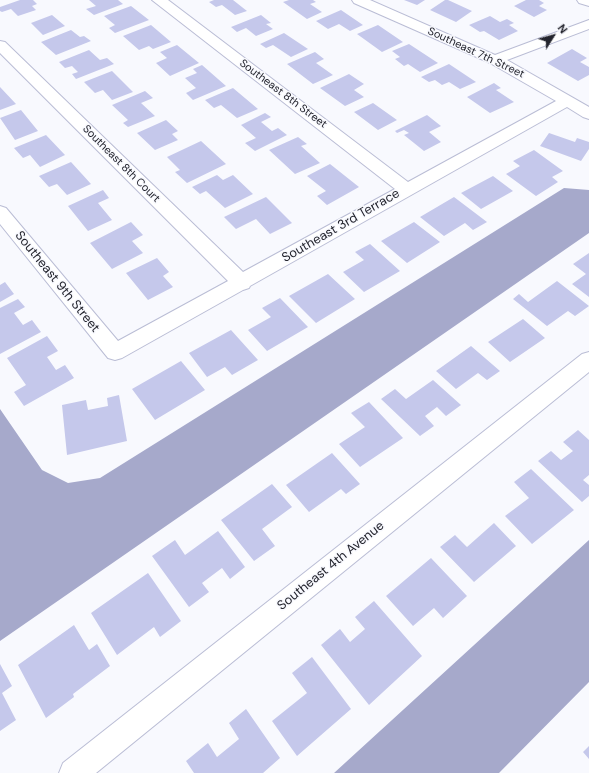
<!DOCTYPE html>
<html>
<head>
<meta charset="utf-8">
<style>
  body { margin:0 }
  #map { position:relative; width:589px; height:773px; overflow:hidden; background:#f8f9fe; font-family:"DM Sans",sans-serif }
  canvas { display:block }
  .north { position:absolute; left:533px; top:16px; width:40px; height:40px; -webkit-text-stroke:3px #f8f9fe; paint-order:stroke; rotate:53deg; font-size:11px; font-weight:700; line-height:16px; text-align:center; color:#23242d }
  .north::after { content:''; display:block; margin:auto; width:14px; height:18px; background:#23242d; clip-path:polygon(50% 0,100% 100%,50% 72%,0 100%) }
</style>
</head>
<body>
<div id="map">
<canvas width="589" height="773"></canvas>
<div class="north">N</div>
</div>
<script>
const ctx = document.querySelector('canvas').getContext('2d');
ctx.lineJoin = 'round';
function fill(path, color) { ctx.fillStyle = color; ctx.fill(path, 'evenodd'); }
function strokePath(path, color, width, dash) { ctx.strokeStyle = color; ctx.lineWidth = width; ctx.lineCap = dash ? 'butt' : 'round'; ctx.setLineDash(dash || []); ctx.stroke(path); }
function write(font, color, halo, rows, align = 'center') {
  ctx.font = font + ' "DM Sans",sans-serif'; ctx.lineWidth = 3; ctx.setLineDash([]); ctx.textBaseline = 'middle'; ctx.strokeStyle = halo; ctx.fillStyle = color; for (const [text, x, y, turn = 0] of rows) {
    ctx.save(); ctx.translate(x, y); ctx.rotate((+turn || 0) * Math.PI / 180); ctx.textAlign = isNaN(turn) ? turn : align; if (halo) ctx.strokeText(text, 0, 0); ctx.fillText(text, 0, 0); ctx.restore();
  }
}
fill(new Path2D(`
  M564,188L589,190V233L0,641V409L42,470L68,483L100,478Z
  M589,540V682L499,773H334Z`), '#a6a9cb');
fill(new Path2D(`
  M20,0H33L37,4L32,6L36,10L18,16L11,9L2,12L0,11V7Z
  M89,0H118L123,4L94,15L86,9L96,6Z
  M214,0H233L247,11L235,15L222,5L216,7L209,2Z
  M289,0H313L316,2L310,4L322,12L307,19L283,2Z
  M404,0H425L417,5Z
  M445,0H448L472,11L456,22L430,10Z
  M526,0H539L544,3L539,6L547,10L534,17L514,6Z
  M131,6L149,20L115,33L109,28L115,25L104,16Z
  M341,10L363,25L350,31L339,24L328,29L316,21Z
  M52,15L65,26L43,35L31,23Z
  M261,15L271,23L266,24L273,29L256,36L246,28L237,32L231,27Z
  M490,16L500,22L507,19L514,23L509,25L518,31L499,40L484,31L480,32L469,25Z
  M151,25L171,42L153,49L149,46L139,50L123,36Z
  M378,25L403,42L382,52L357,34Z
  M71,30L80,37L84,36L91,41L56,55L41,42Z
  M284,33L308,49L291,57L273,45L266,48L260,44Z
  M409,44L438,63L420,72L408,64L404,66L395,59L400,57L392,51Z
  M177,45L199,63L170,76L156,63L167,58L160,52Z
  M572,49L587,58L580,62L589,67V75L578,81L547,63Z
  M89,50L100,60L107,58L114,64L76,79L72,74L78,72L72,66L65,68L59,62Z
  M315,52L324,59L316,63L333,75L313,84L287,64Z
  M449,64L476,82L460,89L449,82L442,85L435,80L429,82L421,77Z
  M202,65L226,86L193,100L186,93L196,88L185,78L197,73L193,69Z
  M112,71L133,92L112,100L103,90L95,93L84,82Z
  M349,74L364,84L354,90L364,97L345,106L320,88Z
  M494,83L501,88L496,90L514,102L490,113L467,97Z
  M0,87L16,104L0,110Z
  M233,88L258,109L237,118L221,105L214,108L205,100Z
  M145,91L153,98L141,103L155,116L128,127L123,123L128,120L112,105Z
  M373,103L397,120L378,130L354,112Z
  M21,110L38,131L15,140L0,118Z
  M265,113L271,117L261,122L272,131L278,128L287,135L255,151L245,143L256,138L241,125Z
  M427,115L441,126L429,132L441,142L424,151L404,135L409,133L404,130L397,133L395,131Z
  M166,120L178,131L172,134L178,140L155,150L137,133Z
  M549,133L575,142L577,138L589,142V149L581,161L540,146Z
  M46,135L65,155L40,167L30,155L23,158L14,148Z
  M298,137L307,144L301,146L320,163L295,174L269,150Z
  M201,141L226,164L187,183L175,172L180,170L167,157Z
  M534,150L563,171L552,177L558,182L536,196L506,174L520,166L513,161Z
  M71,162L91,184L67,195L57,184L49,187L39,176Z
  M330,164L359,187L327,205L317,196L326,191L307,176Z
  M217,175L223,180L233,175L253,194L225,208L206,191L200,194L192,187Z
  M493,176L513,191L481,209L461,193Z
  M103,190L109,198L98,203L112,220L88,231L68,206Z
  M266,197L292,223L270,234L256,219L236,229L224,217Z
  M454,197L487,222L473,230L465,223L444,236L420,217Z
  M131,222L143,235L132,241L143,253L112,269L90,243Z
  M414,222L440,242L407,263L381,241Z
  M370,244L400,271L364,292L343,272L364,260L355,252Z
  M589,253V297L572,284L586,274L573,264Z
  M157,258L169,272L163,276L173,287L148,300L126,273Z
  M328,274L355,299L316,323L289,296Z
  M557,281L589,306L575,316L568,311L547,326L513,299L519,294L528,302Z
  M5,282L14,294L0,302V285Z
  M280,298L308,327L267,351L248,330L271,317L262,308Z
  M18,299L25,307L14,313L23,325L32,320L41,332L0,354V308Z
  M523,319L545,338L510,362L488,342Z
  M231,330L258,360L232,375L225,367L207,377L189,353Z
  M47,336L58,351L47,357L56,370L65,365L74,378L24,406L14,392L26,385L7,358Z
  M471,346L500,371L487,380L478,373L456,389L436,371Z
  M181,361L205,390L155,420L132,389Z
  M433,380L461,405L446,416L437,407L425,416L434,426L420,436L381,399L395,389L406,399Z
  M119,395L127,441L67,455L62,405L86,400L88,410L108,406L107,398Z
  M369,402L403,438L360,467L339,444L365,427L351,413Z
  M578,430L589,440V475L583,480L589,485V496L582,502L538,461L551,451L561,460L573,451L563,442Z
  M332,453L360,484L346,494L341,489L309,512L286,485Z
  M531,469L574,510L532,544L505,516L529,498L514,482Z
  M272,484L292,507L262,529L275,546L254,561L221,520Z
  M494,523L516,546L474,582L440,547L455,535L467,547Z
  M218,531L245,567L230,579L222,568L202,583L209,592L189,607L152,556L175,540L185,555Z
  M431,558L467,596L443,618L434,608L413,626L386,596Z
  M148,573L181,621L160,637L154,627L117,655L91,613Z
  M374,601L422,656L369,705L321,645L340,629L350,642L365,629L355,617Z
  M74,625L89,650L97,644L110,666L73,694L74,697L46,718L18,665Z
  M312,657L351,709L297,756L272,721L307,693L292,673Z
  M0,664L12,686L2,693L16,720L0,731Z
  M246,709L280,758L263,773H194L186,761L208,743L217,757L239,739L229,723Z
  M589,746V759L583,752Z`), '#c5c8eb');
const street = new Path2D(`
  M152,0H168L408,182L556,101L490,63L354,3L352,0H370L495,55L589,20V29L507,60L589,107V119L583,117L567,107L250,286L249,288L243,290L122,358L115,360L108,358L0,224V206L6,208L118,341L228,281L0,53V41L5,42L243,272L395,189Z
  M577,0H589V6L579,3Z
  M589,352V372L96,773H59L63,763L582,354Z`);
strokePath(street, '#babdd5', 2);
fill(street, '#fff');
write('11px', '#23242d', '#f8f9fe', [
  ["Southeast 7th Street",476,53,25],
  ["Southeast 8th Street",283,94,37],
  ["Southeast 8th Court",121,164,45]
]);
write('13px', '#23242d', '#f8f9fe', [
  ["Southeast 3rd Terrace",341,226,-30],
  ["Southeast 9th Street",57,282,51],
  ["Southeast 4th Avenue",331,566,-39]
]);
</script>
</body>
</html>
